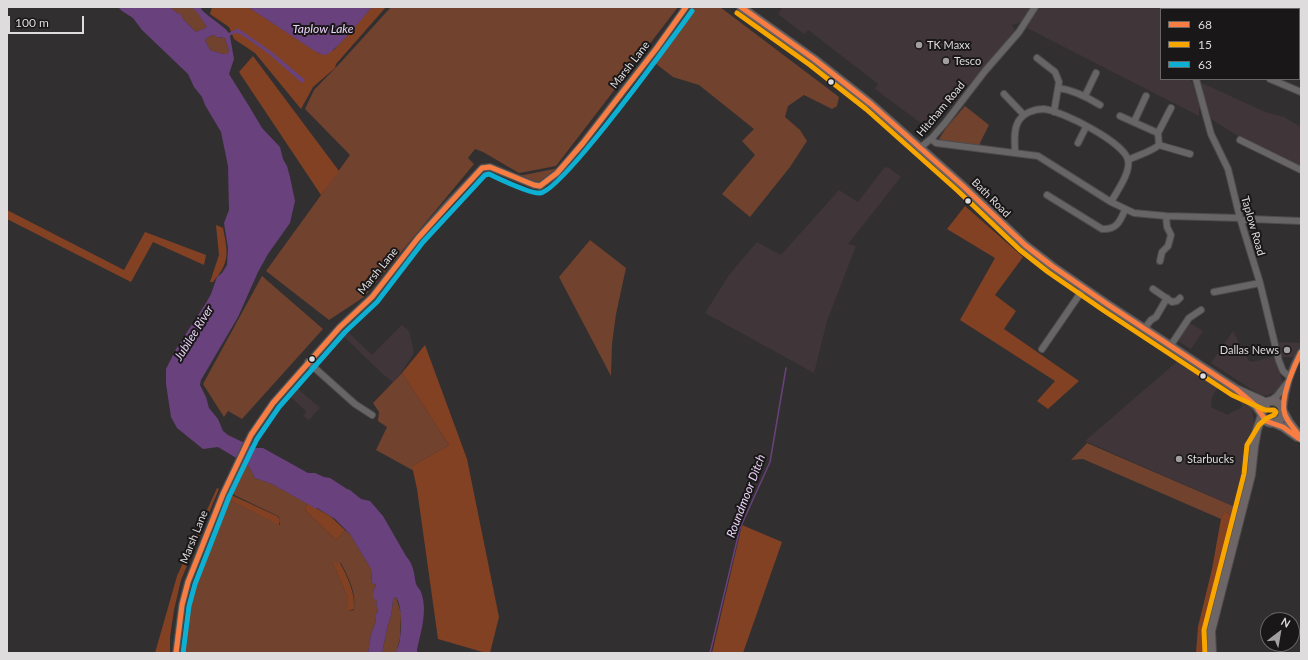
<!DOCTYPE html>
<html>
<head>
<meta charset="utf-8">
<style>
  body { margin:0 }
  #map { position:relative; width:1308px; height:660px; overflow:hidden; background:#322f30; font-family:Lato,sans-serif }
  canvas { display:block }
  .frame { position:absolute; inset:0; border:8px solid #dfdcdd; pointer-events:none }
  .legend { position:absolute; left:1160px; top:8px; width:140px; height:72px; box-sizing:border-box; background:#191717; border:1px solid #686666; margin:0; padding:5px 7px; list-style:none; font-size:12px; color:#dfdcdd }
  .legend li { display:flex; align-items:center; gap:8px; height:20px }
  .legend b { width:20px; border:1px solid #686666 }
  .north { position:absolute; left:1260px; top:612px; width:40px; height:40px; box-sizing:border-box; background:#191717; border:1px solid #686666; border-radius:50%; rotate:31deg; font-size:11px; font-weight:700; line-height:16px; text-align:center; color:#dfdcdd }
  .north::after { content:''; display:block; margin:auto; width:14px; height:18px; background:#a29fa0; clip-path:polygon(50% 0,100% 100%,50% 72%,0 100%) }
  .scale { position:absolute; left:8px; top:16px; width:76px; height:18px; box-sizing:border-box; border:2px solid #dfdcdd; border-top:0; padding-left:5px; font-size:12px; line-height:14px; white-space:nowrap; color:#dfdcdd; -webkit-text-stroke:3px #191717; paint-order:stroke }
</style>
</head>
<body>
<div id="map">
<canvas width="1308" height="660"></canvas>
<div class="frame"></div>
<ul class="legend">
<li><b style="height:5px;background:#f77d43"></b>68</li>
<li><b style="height:5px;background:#f7a600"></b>15</li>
<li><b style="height:5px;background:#0dafd3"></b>63</li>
</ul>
<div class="north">N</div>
<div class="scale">100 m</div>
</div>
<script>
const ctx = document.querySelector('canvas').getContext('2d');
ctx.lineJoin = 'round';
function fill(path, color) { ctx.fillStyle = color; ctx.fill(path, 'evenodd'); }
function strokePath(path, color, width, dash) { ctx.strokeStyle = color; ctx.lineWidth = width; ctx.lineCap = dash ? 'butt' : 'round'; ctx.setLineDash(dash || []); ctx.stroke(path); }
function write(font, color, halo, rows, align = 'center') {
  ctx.font = font + ' Lato,sans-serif'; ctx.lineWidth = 4; ctx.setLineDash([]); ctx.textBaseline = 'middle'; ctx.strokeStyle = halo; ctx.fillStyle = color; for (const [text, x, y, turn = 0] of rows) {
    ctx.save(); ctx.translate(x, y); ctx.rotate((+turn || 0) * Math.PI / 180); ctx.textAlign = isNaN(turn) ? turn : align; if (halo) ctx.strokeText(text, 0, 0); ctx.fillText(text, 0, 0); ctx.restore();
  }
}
fill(new Path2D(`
  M783,7H1031L1025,19L1018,23L1012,25L1015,30L938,121L933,117L926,127L875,89L878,84L811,32L808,30L804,34L778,14Z
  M1038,7H1159L1161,12V79H1190L1193,84L1199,104V116L1027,28Z
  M1202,83L1265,112L1284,117L1301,127V168L1238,136L1211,119L1205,108Z
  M885,167L889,168L901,177L848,244L856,246L827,321L814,373L705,313L729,275L757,242L781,255L839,190L858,202Z
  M1192,324L1203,331L1191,349L1179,342L1180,338L1188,325Z
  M402,325L409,331L414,353L401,373L393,382L384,375L341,334L346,330L372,355Z
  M1233,331L1249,361L1252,362L1275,356L1283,385L1278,391L1269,395L1262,396L1211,363Z
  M1279,342L1301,343V347L1295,357H1282Z
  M1180,359L1218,384V387L1212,397L1211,407L1228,415L1230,413L1241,408L1242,406L1240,402L1241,400L1251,407L1255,425L1246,449V469L1241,493L1235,507L1085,441Z
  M294,386L304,394L320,408L309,420L303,416L306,412L305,410L287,394Z`), '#403539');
fill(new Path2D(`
  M170,7H191L197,11L207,27L196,32L183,19L180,14H178Z
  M391,7H678L556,166L519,173L483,152L475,149L468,158L474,164L364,297L329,320L266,271L350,155L305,109L314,90L342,61Z
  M691,7H720L839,97L837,106L832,109L804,95L788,106L785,117L800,130L807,141L790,167L750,217L722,194L755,155L742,141L754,129L699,85L673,77L655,63Z
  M214,35L221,38H225L229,51L227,54H223L210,50L205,40L208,37Z
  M965,106L989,125L980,143V146L941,140L939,139L946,128Z
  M559,168L541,182L535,183L519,176Z
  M590,240L626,268L616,314L612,344L611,376L559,277Z
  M262,276L323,329L242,419L228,411L224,417L203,384Z
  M402,373L449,445L412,466L414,471L376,450L387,427L378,421L379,412L373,403Z
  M1087,443L1235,507L1232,516L1224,511L1221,519L1083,459L1071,460Z
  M242,462L248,465L255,478L272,484L307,503L305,510L336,540L345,530L350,534L371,569L372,583L376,585L373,592L377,601L376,604L378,611L375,616L376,621L371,634L368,653H183V640L190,597L225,498L280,525V520L278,516L228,492ZM332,563H341C349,579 356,591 354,610L348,611V598L336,570Z
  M396,597L401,613L400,638L396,653H382L388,624C391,620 393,604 393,599Z`), '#71422e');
fill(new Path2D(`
  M212,7H248L320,54L334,50L372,7H386L336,64L335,68L313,87L301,109L255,53L234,39L229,27L210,14Z
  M253,56L339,171L321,195L239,72Z
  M965,206L1023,257L995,295L1016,311L1004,329L1079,381L1048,409L1037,401L1055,381L960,320L995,258L947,229Z
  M7,210L124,270L145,232L206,255L204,265L153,242L131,282L7,219Z
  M216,225L223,228C228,253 230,262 213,282H210L219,255Z
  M425,345L467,459L499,617L490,653H486L438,639L417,489L412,466L449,445L402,373Z
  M217,488L219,489L181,580L174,610L170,637V653H155L177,576Z
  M227,493L277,516L280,520L279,525L225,498Z
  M307,503L330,516L345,530L336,540L305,510Z
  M1224,511L1232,516L1217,579L1204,637L1206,653H1196L1198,627L1212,569L1221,519Z
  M742,525L782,542L743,653H712Z
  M332,563H340C348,578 355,592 354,609L348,611V598L336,570Z`), '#834124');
fill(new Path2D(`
  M118,7H170L178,14L180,13L183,19L196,32L207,27L197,12L191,7H202L201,9C210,19 221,23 229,33L236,29H239L272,52L305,80L302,83L269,54L242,35C238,33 233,32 230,36L234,59L229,74L249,106L262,128L280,147L283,159L287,166L290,177L295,201L290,223L268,254L258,272L238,317L201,380L200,385L206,397L209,408L218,419L223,431L228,435L255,448H263L308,473H315L324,477L330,478L347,489L350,490L361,499L370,501L383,516L406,556C414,565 414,574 416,584C417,587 420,589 421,592C428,611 421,631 417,650V653H396C397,648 400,643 400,638C402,627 402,606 396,597L393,599C393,604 391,620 388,624L382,653H368L371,634L376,621L375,616L378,611L376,604L377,601L373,598V592L376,585L372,583L371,569L350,534L335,519L317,508L313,509V507L272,484L255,478L248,465L218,447L203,449L177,428L171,417L166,384V369L176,349L206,303L211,294L217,277L222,273L227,265L228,248L224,223L229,210L228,166L221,132L205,105L202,97L194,87L188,74L142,30L133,18L122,11ZM214,35L217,37L225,38L229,51L227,54H223L210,50L205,40L208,37Z
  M248,7H372C364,16 334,54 325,55C321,55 317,52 313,50Z`), '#69417c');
strokePath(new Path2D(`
  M710,653L740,528L770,462L786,368`), '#69417c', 1.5);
const minor = new Path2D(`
  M1165,7V9
  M1234,7L1239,9
  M1222,9L1223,7
  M1299,34H1301
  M1037,58L1055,72L1059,82L1054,112
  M1196,79L1211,134L1228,169L1240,218L1260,283L1279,361L1283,371L1290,377
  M1270,79L1301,92
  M1058,88C1074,90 1087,97 1100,105
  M1004,94L1024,115
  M1085,96L1096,73
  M1120,116L1158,133
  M1134,122L1146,96
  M931,139L936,143L1038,156L1111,202L1134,213L1166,216L1240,218
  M1240,140L1301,170
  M1078,143L1086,127
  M1159,145L1158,133L1171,108
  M921,147L932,138L945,123L985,71L1019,32L1035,7
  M1015,153C1015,143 1013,131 1018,122C1023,113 1034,109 1044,109C1062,111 1124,142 1128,160C1131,172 1117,191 1111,202
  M1128,160C1138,155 1151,152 1159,145L1190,154
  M1047,195L1102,229C1117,230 1120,221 1125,210
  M1241,221L1250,219L1301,221
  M1160,261L1162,252L1168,246L1171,235L1167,227L1166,216
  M1153,289L1172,302L1177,301L1180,298
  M1214,292L1260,283
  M1144,329L1151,320L1156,317L1167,298
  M1171,345L1189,318L1201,310
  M1042,349L1084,288
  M308,362L355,404L372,415
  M1269,402L1277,396L1287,383
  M1283,410C1285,390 1291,369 1301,352
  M176,653L182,605L188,582L223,494L251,435L273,403L340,327L372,297L418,238L449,203L482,168L490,167L534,185L540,186L557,173L583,143L627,86L656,49L686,7`);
const major = new Path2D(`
  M741,7L814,59L871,104L963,186L1025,245L1052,266L1107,304L1236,389L1267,403
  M1243,395L1256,406L1262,414
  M1261 412a11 11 0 1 1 22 0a11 11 0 1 1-22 0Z
  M1283,411L1289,422L1301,438
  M1274,423L1283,427L1297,437
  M1212,653L1211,631L1251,475L1254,447L1257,430L1262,415`);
strokePath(minor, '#4d4b4c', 8);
strokePath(major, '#4d4b4c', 10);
strokePath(minor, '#676566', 6);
strokePath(major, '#6d6566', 8);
strokePath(new Path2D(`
  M741,7L814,59L871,104L963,186L1025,245L1052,266L1107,304L1236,389L1256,406L1266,421L1283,427L1301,440
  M1299,435C1294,429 1288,422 1285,415C1279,398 1294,367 1301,352
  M176,653L182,605L188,582L223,494L251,435L273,403L340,327L372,297L418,238L482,168L490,167L534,185L540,186L557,173L583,143L656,49L686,7`), '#f77d43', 5);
strokePath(new Path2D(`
  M737,13L810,65L866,109L958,191L1020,250L1048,272L1103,310L1232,395L1265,410H1274L1276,412L1274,415L1267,418L1259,425L1247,445L1244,474L1204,630L1205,653`), '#f7a600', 5);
strokePath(new Path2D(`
  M183,653L189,606L195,584L229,497L257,439L279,407L345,332L377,302L423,242L485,175L489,174C500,179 530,194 540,193C562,191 673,37 692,11`), '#0dafd3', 5);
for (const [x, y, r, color] of [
  [919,45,4,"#a29fa0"],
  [946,61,4,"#a29fa0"],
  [831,82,3.5,"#dfdcdd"],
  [968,201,3.5,"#dfdcdd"],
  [1287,350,4,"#a29fa0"],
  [312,359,3.5,"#dfdcdd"],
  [1203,376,3.5,"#dfdcdd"],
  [1179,459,4,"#a29fa0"]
]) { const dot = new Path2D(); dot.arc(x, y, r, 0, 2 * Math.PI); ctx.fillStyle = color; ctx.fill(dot); strokePath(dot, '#191717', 1.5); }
write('11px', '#dfdcdd', '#191717', [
  ["TK Maxx",927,45],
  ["Tesco",954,61],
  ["Dallas News",1279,350,"right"],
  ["Starbucks",1187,459]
], 'left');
write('11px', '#dfdcdd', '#191717', [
  ["Marsh Lane",630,65,-52],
  ["Hitcham Road",941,109,-50],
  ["Bath Road",991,198,45],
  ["Taplow Road",1253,226,74],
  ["Marsh Lane",378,271,-51],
  ["Marsh Lane",194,537,-68]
]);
write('italic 12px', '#ead2f8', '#191717', [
  ["Taplow Lake",323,29],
  ["Jubilee River",194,333,-58],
  ["Roundmoor Ditch",746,496,-69]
]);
</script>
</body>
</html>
